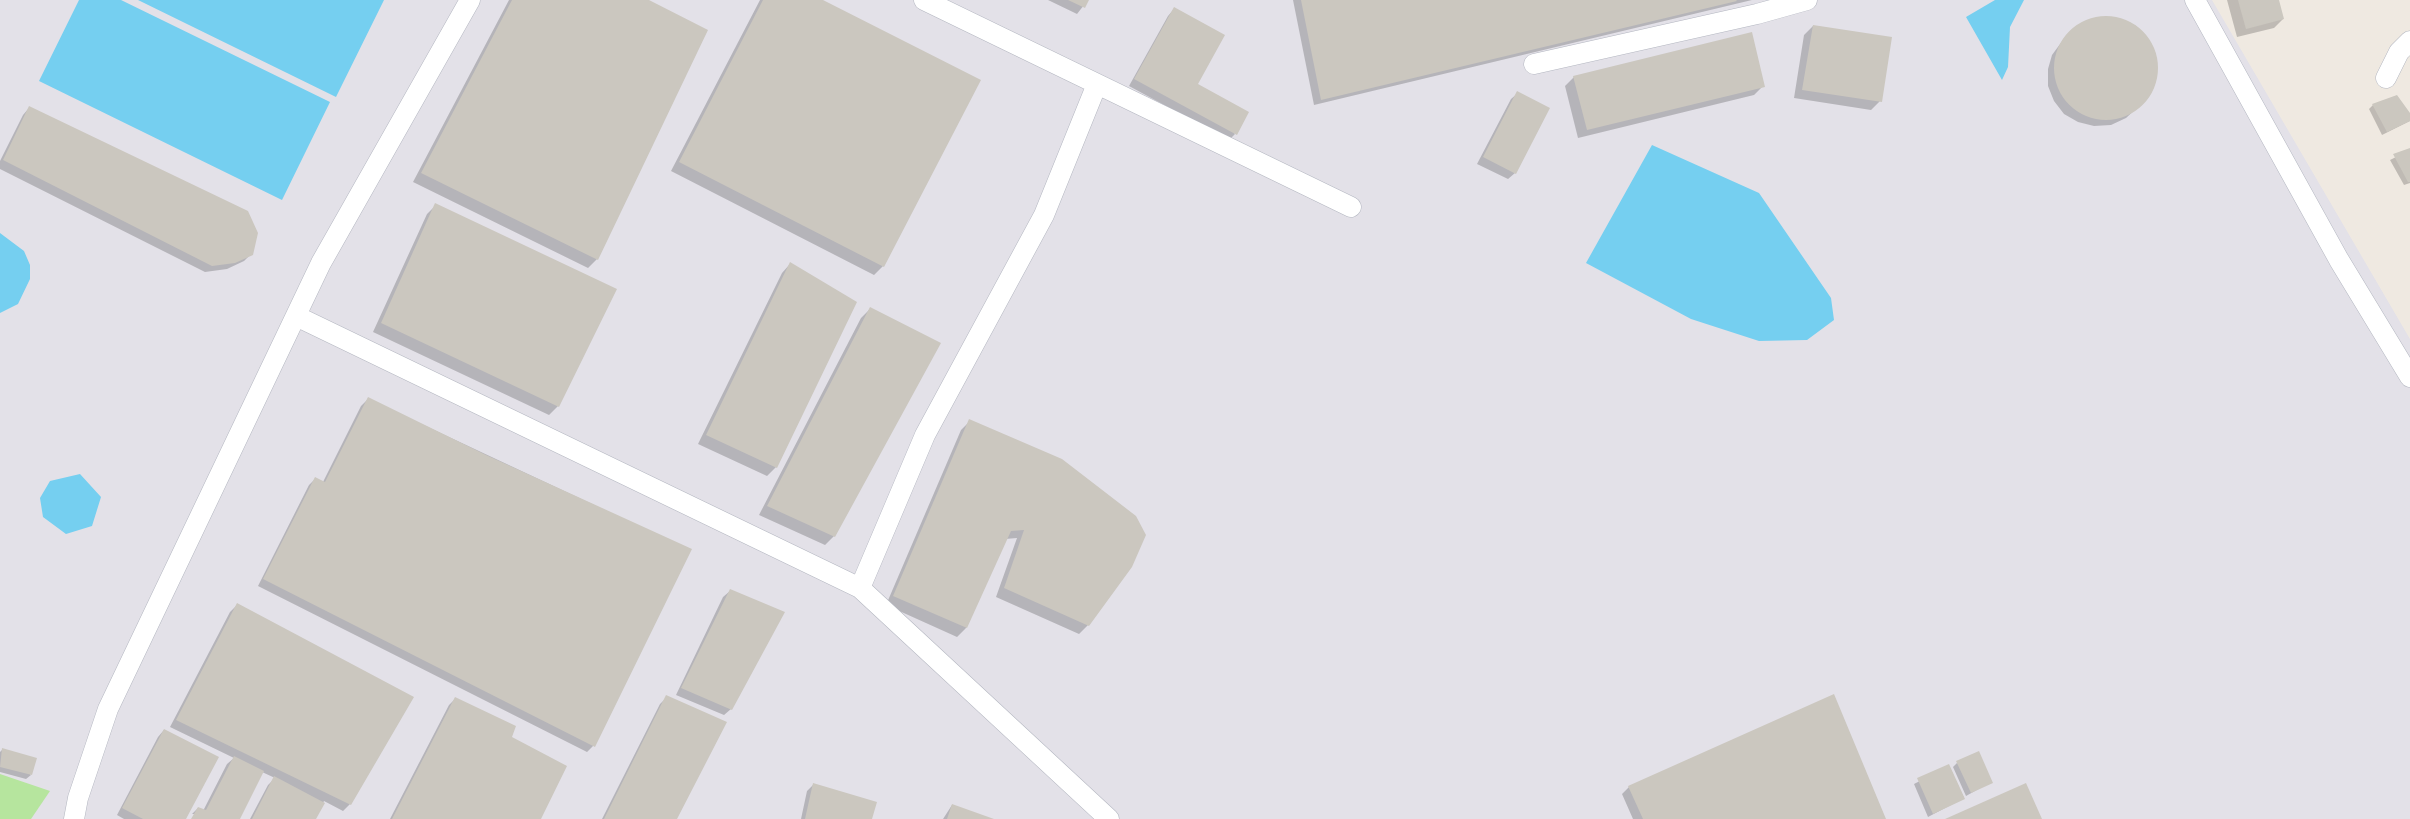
<!DOCTYPE html>
<html>
<head>
<meta charset="utf-8">
<style>
  body { margin:0 }
  canvas { display:block; background:#efe9e1 }
</style>
</head>
<body>
<canvas width="2410" height="819"></canvas>
<script>
const ctx = document.querySelector('canvas').getContext('2d');
ctx.lineJoin = 'round';
function fill(path, color) { ctx.fillStyle = color; ctx.fill(path, 'evenodd'); }
function strokePath(path, color, width, dash) { ctx.strokeStyle = color; ctx.lineWidth = width; ctx.lineCap = dash ? 'butt' : 'round'; ctx.setLineDash(dash || []); ctx.stroke(path); }
fill(new Path2D(`
  M0,0H2212L2410,339V819H0Z`), '#e3e1e8');
fill(new Path2D(`
  M0,774L50,791L31,819H0Z`), '#b6e59e');
fill(new Path2D(`
  M79,0H121L330,102L282,200L39,81Z
  M138,0H384L336,97Z
  M1995,0H2024L2010,27L2008,67L2002,80L1966,17Z
  M1652,145L1759,193L1831,298L1834,320L1807,340L1759,341L1691,319L1586,263Z
  M0,233L24,251L30,265V279L18,304L0,313Z
  M80,474L101,497L92,526L66,534L43,517L40,498L50,481Z`), '#75cff0');
fill(new Path2D(`
  M509,0H644L597,259L588,268L413,182Z
  M760,0H820L883,266L874,275L671,171Z
  M1048,0H1088L1077,14Z
  M1293,0H1752L1314,105Z
  M2227,0H2278L2283,19L2274,28L2237,37Z
  M1174,9L1196,85L1235,134L1229,140L1129,86L1168,16Z
  M2104,17L2121,19L2136,26L2147,38L2155,52L2157,69L2154,85L2138,107L2126,118L2111,125L2094,126L2078,122L2064,114L2054,101L2048,86V69L2052,55L2066,36L2090,20Z
  M1813,26L1880,101L1871,110L1794,98L1804,35Z
  M1574,77L1763,86L1754,95L1578,138L1565,86Z
  M1518,93L1515,173L1508,179L1477,164L1511,99Z
  M2373,105L2410,115V121L2382,135L2369,109Z
  M29,108L251,254L244,261L227,269L205,272L0,169V161L23,115Z
  M2410,150V183L2404,185L2390,160Z
  M436,205L558,406L549,415L373,332L427,214Z
  M790,264L776,467L767,476L698,444L782,273Z
  M870,309L834,536L825,545L759,515L861,318Z
  M368,399L690,550L593,746L587,752L258,586L309,485L315,479L323,482L361,406Z
  M970,421L1088,625L1079,634L996,597L1017,538L1005,539L966,628L957,637L886,605L961,430Z
  M730,591L731,709L724,715L676,695L723,597Z
  M237,605L350,804L343,811L324,801L315,819H250L268,785L275,778L262,772L238,819H193L196,814H192L198,808L203,811L227,764L234,758L170,727L230,612Z
  M667,697L675,819H602L660,704Z
  M455,699L510,738L540,819H390L449,705Z
  M164,730L184,819H124L117,815L158,737Z
  M2,750L31,775L26,779L0,772V752Z
  M1957,763L1991,782L1966,796L1953,767Z
  M1949,766L1964,798L1928,817L1914,784Z
  M813,785L871,819H801L807,791Z
  M1629,787L1885,819H1633L1622,794Z
  M952,805L991,819H943Z`), '#0003');
fill(new Path2D(`
  M512,0H649L708,30L598,260L421,173Z
  M763,0H823L981,80L884,267L679,162Z
  M1068,0H1089L1085,8Z
  M1301,0H1736L1737,1L1321,100Z
  M2238,0H2279L2284,19L2246,29Z
  M1174,7L1225,35L1198,84L1249,112L1237,135L1134,79Z
  M2054 68a52 52 0 1 1 104 0a52 52 0 1 1-104 0Z
  M1813,25L1892,37L1882,102L1802,90Z
  M1752,32L1765,87L1587,130L1573,76Z
  M1517,91L1550,108L1516,174L1483,157Z
  M2397,95L2410,113V121L2387,132L2372,104Z
  M29,106L248,211L258,233L253,255L235,263L212,266L3,160Z
  M2410,148V182H2408L2393,154Z
  M435,203L617,289L559,407L381,323Z
  M790,262L857,302L777,468L706,435Z
  M870,307L941,343L835,537L767,506Z
  M368,397L486,455L692,549L595,747L263,579L315,477L325,482Z
  M969,419L1062,459L1136,516L1146,535L1132,567L1089,626L1004,588L1024,530L1011,531L967,628L893,596Z
  M730,589L785,612L732,710L681,688Z
  M237,603L414,697L351,805L176,720Z
  M1834,694L1886,819H1643L1628,786Z
  M666,695L727,722L677,819H604Z
  M455,697L516,726L512,737L567,766L541,819H392Z
  M164,729L219,757L186,819H143L122,808Z
  M2,748L37,758L32,775L0,767Z
  M1979,751L1993,783L1971,793L1956,761Z
  M234,756L264,771L240,819H191L198,807L206,810Z
  M1949,764L1965,799L1933,814L1917,778Z
  M274,776L325,803L316,819H252Z
  M813,783L877,802L872,819H805Z
  M2026,783L2042,819H1945Z
  M952,804L994,819H947Z`), '#cbc7bf');
const minor = new Path2D(`
  M924,0L1351,207
  M2195,0L2339,260L2410,377
  M1534,64L1757,14L1807,0
  M2386,78L2399,52L2410,41
  M296,316L860,588L1109,819
  M860,588L925,435L1044,215L1097,84
  M74,819L78,798L108,709L321,263L470,0`);
strokePath(minor, '#b4b7c1', 21);
strokePath(minor, '#fff', 20);
</script>
</body>
</html>
